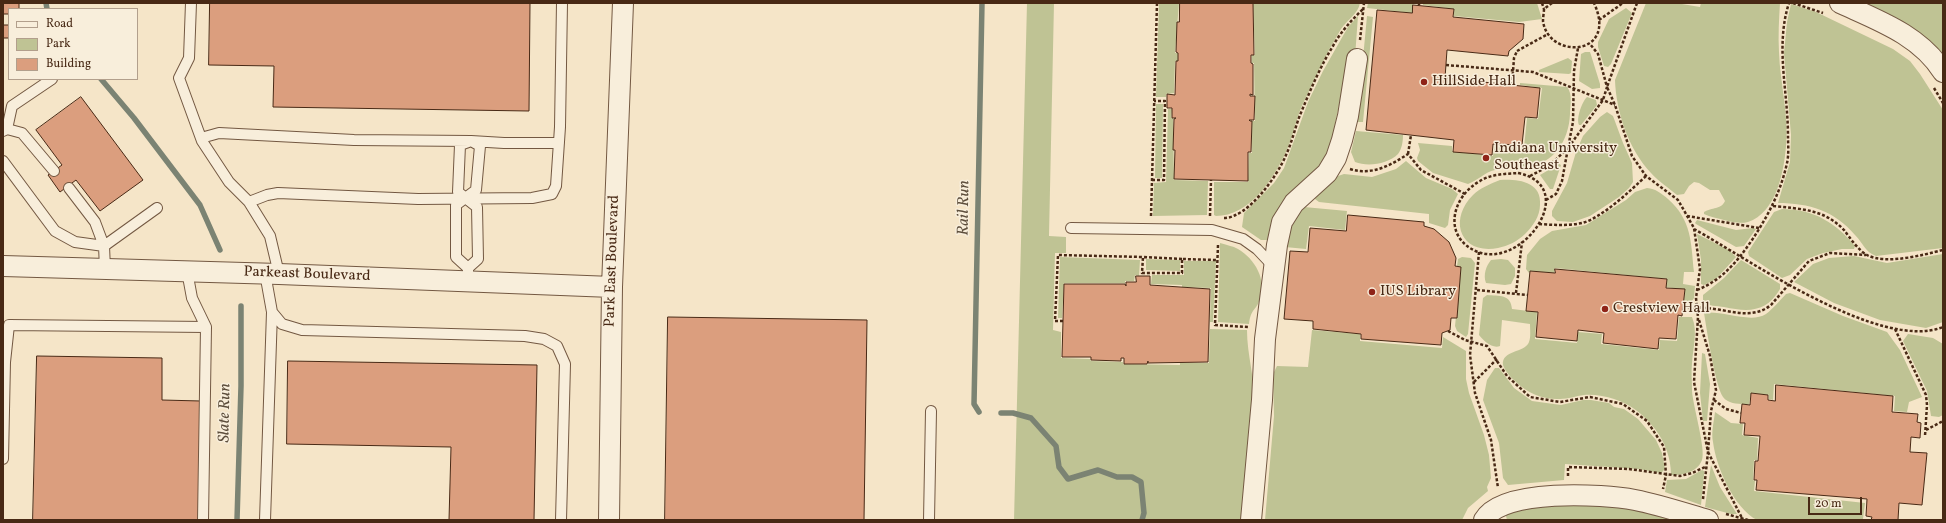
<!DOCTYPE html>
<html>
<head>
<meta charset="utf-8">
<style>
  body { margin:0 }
  #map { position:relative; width:1946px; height:523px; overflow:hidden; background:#f5e5c8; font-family:Vollkorn,serif }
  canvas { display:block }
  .frame { position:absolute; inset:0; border:4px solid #482915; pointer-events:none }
  .legend { position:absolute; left:8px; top:8px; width:130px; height:72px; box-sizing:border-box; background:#f8eedb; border:1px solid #b29f8c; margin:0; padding:5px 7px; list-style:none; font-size:12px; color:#482915 }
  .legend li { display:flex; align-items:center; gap:8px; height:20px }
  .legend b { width:20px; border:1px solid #b29f8c }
  .scale { position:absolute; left:1808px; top:497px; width:54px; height:18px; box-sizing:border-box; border:2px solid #482915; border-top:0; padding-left:5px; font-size:12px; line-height:14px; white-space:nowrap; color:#482915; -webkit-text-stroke:3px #f8eedb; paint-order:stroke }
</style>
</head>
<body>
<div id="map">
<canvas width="1946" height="523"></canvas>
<div class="frame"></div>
<ul class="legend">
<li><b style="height:5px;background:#f8eedb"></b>Road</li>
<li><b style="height:11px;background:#bfc394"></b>Park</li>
<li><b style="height:11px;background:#db9e7e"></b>Building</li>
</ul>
<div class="scale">20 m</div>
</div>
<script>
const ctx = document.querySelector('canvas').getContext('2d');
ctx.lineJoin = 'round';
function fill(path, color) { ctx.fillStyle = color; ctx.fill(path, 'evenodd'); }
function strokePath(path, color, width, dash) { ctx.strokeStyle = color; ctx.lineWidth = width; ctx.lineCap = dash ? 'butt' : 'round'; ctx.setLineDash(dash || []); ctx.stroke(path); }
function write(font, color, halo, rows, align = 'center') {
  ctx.font = font + ' Vollkorn,serif'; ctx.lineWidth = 3; ctx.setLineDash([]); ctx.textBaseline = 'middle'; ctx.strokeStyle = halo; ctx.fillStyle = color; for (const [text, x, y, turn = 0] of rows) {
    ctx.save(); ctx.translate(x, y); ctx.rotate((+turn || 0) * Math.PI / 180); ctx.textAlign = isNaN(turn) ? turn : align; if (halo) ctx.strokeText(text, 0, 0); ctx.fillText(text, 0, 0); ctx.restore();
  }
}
fill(new Path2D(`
  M1027,3H1054L1049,236L1066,237V253H1055L1053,330L1061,332V358L1090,359L1091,361L1123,362V364L1180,365V363H1209L1210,329L1247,330C1247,355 1255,378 1254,403C1253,442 1248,481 1245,520H1014Z
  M1159,3H1179L1175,53H1178V61H1175L1174,93L1166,94V97H1156Z
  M1253,3H1360C1358,14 1347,20 1341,29C1337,36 1333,43 1329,50C1319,69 1310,89 1301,108C1295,123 1292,140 1285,154C1272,181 1249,216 1216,216L1214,215V182H1248L1249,153H1252V121H1255L1254,63H1252V55H1255Z
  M1368,3H1415L1413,4L1412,13L1367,8Z
  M1423,3H1537L1542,19L1519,22L1454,16V9L1423,5Z
  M1646,3H1676L1700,7L1701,3H1780C1779,19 1778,36 1779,52C1780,83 1789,115 1786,146C1784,172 1776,213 1748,222C1740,224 1732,222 1724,220C1718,218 1710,217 1704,214V212C1712,207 1721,210 1725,201L1719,190H1710L1699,183L1694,182L1689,186L1684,194L1677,195C1669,188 1659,182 1651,173C1629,150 1616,112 1615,80Z
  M1857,3H1943V63Z
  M1791,4L1816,12L1893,49L1910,61L1920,74L1943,110V248L1876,256C1864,251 1864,244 1855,235C1835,211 1809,203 1778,203L1790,162L1791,135L1784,53L1787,22Z
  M1626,8L1632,13L1611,64L1608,67L1604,66L1598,47V42L1609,19Z
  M1358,16L1355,57L1342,91L1334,129C1340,150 1283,220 1269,240H1261L1242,227L1244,213L1274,183L1284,168L1308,102L1323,71L1348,27Z
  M1367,16L1373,17L1363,122H1357Z
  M1585,52H1590L1591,55L1600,84V88L1592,89L1579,81L1581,54Z
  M1568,58L1572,61L1571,73L1569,74L1539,72V70Z
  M1520,83L1567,87C1573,94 1570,106 1570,114C1569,140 1554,165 1525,167C1515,168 1505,167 1495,170C1485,172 1477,181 1468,184L1433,173L1418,161L1417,158L1420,150L1418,143L1452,146V151L1493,156L1495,145L1524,147L1527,118L1538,119L1542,88L1520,85Z
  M1587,97L1596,100L1597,105L1581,125H1579C1576,118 1582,102 1587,97Z
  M1156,104H1163L1162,178H1155Z
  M1168,109H1172L1171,118H1173L1174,180L1208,181L1207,215L1153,216L1154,183L1166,182Z
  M1607,112L1613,116L1623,143L1632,163L1633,182L1629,188L1619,197L1590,216L1573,222L1557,221L1552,216V211L1567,183L1576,152L1583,136L1600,117Z
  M1356,131L1403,135C1403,141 1402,149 1398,154C1388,164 1368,167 1355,162L1351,152Z
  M1406,161L1426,178L1452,189L1458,194L1450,210L1448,225L1445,228L1429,223V214L1319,202L1315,199V196L1338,176L1344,174L1372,177L1396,169Z
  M1559,164L1561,165L1553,189H1550L1540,175Z
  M1500,180C1517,179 1542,181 1540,205C1540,216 1533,226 1525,234C1518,241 1508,246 1498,248C1460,255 1448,220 1473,195C1480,188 1490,184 1500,180Z
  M1647,188C1656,189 1661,193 1668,199C1692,220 1691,243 1694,272H1684L1683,284L1695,286L1694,298L1692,301H1684L1685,290L1666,287L1667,279L1555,268L1554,273L1530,271L1529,273L1526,269L1527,255L1540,239L1552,231L1586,225L1626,200L1635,192Z
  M1304,207L1347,211L1345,230L1309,226L1306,249L1285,247C1288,231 1294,220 1304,207Z
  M1782,209C1814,209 1836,223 1855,246L1854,249H1842L1823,253L1807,259L1790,275L1782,278L1749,256L1748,252L1774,212Z
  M1697,220L1736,230L1753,228L1756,229L1744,246L1736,247L1696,224L1695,223Z
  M1697,234L1729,250L1736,257L1716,279L1704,285L1701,284V260Z
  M1220,243C1226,245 1233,246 1238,249C1255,259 1267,280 1260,299C1256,311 1251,308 1249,324L1218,322Z
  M1943,254V322L1926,328L1880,320L1834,303L1794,282L1813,264L1829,258L1854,256L1887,263Z
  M1060,257L1140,260L1139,276L1135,275L1134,281H1125V283H1064L1062,318H1058Z
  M1462,257L1471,258L1475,263L1468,334L1466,337L1457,331L1455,326L1461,267L1457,266L1458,259Z
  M1146,259L1180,260V271L1146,270Z
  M1501,259L1508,260L1515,268V276L1511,284L1505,285L1486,283C1483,275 1486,266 1491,260Z
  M1741,260L1780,284V289C1766,313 1748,312 1724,307C1717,306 1708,306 1703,302V295L1724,278Z
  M1184,261H1216L1213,322H1210L1211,288L1182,287V285L1151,284L1152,275H1184Z
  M1790,293L1843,316L1887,332L1900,350L1922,397L1909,402L1907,412L1894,411L1895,396L1774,384L1773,400L1769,399V395L1751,393L1749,404C1742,404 1729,405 1723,397C1715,385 1707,331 1704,313C1721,310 1751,324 1766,314C1773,309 1780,300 1786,294Z
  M1487,295C1499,296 1511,294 1512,309L1537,312L1535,339L1577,343L1578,332L1602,334L1601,344L1659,350L1660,340L1677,341L1679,317H1692C1698,331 1693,348 1692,363C1691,372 1692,382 1692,391C1693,406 1706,449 1702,460C1697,473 1682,475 1671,475C1671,458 1665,442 1655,429C1645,416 1631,404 1614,399C1605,396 1593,394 1584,395C1576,396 1568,399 1560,399C1544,400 1527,393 1516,382C1511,378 1505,371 1503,365C1501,350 1525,353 1529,342C1531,337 1530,330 1530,324L1502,320L1500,346C1492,349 1484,341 1479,335L1483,298Z
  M1312,330L1360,334V341L1442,348L1443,337L1466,351V379L1469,393L1484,435L1489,455L1491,478L1487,487L1488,491L1468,508L1462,520H1265L1274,416L1273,374L1277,366L1308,367Z
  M1908,334L1933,338L1943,344V415L1939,417L1931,416L1927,391L1903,341Z
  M1702,353L1705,354L1710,384L1707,421H1703L1700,393Z
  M1495,368H1499L1514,388L1532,401L1561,405L1583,400H1591L1609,403L1614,407L1624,409L1638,419L1656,440L1662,453L1665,469L1661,473L1638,469L1565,464L1564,480L1508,485L1503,478L1499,443L1483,400L1487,380Z
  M1715,412L1731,423L1743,424L1742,435L1758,438L1757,460H1754L1753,480L1755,481L1754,491L1865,503L1863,519L1870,520H1757C1734,508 1716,467 1713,442C1711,433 1714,421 1715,412Z
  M1711,465L1720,487L1737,514H1731L1705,507Z
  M1702,470L1704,471V475L1701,505L1665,492L1667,480L1686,479Z
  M1563,504L1606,505L1647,512L1677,520H1507L1505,512Z`), '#bfc394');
strokePath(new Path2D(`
  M46,3L47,9
  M101,79L134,118L200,205L220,250
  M979,412L974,404L982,3
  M1001,413H1013L1031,418L1056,446L1059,467L1068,479L1098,470L1117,477H1132L1141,482L1144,513L1142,520
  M237,520L241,386V306`), '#7b8373', 5.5);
const building = new Path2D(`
  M3,3H19V9H9V14H3Z
  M210,3H530L529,111L273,107L274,66L209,65Z
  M1180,3H1253L1254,55H1251V63L1253,64V95L1250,94V96H1255L1254,120H1249L1250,121H1252L1251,152H1248V181L1174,179L1175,150H1173L1174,119L1176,118H1172V108H1167V94L1175,95L1176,61H1178V53L1176,52L1177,22H1179Z
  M1413,5L1454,9L1453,17L1524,24L1523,39L1509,51L1508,56L1447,50L1445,78L1540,88L1537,118L1525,117L1522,145L1493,144L1492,155L1453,152L1454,140L1366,130L1377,10L1412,13Z
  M3,25H9V38H3Z
  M81,97L143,180L100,211L76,180L60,192L48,175L62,165L36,130Z
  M1348,215L1424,222V226L1434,229L1449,242L1456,258L1455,266L1461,267L1457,318H1451L1450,330L1442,333L1441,345L1361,339V334L1313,329V321L1284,319L1290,251L1308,252L1310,228L1346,231Z
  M1555,269L1667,279L1666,288L1685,289L1682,316L1678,315L1676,339L1659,338L1658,349L1603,343L1604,333L1578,330L1577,341L1536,337L1538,312L1526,311L1530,271L1555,273Z
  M1136,276H1150V285L1210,289L1208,362L1148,363V361L1147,364H1124V358H1121V361L1091,360V357H1062L1064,284H1125L1126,286V282H1136Z
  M668,317L867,320L864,520H665Z
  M37,356L162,358V400L201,401L199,520H33Z
  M288,361L537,365L534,520H449L451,447L287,444Z
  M1776,385L1893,396L1892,412L1918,414L1917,422L1921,423L1920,438L1911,437L1910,452L1927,453L1922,505L1899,503L1898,520H1871L1872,517L1866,516L1867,499L1756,490L1757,480H1754L1755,461H1758L1760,436L1744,435L1745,423H1740L1742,404L1750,405L1751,393L1768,395V400L1775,401Z`);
fill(building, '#db9e7e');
strokePath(building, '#482915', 1);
const service = new Path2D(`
  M191,3L189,58L179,78L202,141L229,182L249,202L270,236L279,274
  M7,129L22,133L54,171
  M3,131L7,129L12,106L52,79
  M201,138L219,133L354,140L471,141L504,143H559
  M3,161L55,231L75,242L104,246L157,208
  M69,188L95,222L104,246L105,269
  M249,202L267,195L278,193L418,199L532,198L552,194L556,186L560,127L562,3
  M1071,228L1212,230L1243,239L1257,249L1274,267
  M187,271L192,298L206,327L203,520
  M265,273L272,312L265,520
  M468,282V268L478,259L477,207L458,192L460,145L471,141L480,146L476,190L456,205V257L468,268
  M272,312L282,324L302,330L525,336L544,339L557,346L565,364L561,520
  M3,459L5,362L9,325L206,327
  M929,520L931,411`);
const minor = new Path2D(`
  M1840,3C1877,20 1920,35 1943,72
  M3,266L279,274L612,287
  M609,520L612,287L623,3
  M1251,520L1262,400L1265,339L1277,245L1282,222L1294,203L1327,173L1336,158L1342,140L1348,116L1357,59
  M1484,520C1502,488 1603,494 1635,500C1660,505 1684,513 1708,520`);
strokePath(service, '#735842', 12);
strokePath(minor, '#735842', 22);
strokePath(new Path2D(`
  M1542,3L1544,9
  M1552,3L1544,9C1544,12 1543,17 1543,21C1548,60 1619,57 1594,3
  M1637,3L1607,87L1615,105L1632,156L1646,176L1678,200L1694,228L1700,269L1696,298L1698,317L1694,382L1708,452L1703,499
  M1793,3L1823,13
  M1419,5V3
  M1599,20L1623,3
  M1360,40L1364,3
  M1517,51L1548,34
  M1446,65L1533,72L1615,105
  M1934,88L1943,103
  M1408,154L1411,135
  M1350,169C1372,176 1391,165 1408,154L1421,170L1465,194
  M1518,173C1581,186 1524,269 1478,252C1442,238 1451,197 1480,181C1491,174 1505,174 1518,173Z
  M1530,176L1549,166L1568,148L1573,122L1574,71L1578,48
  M1152,180H1164L1165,101H1154
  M1546,200L1556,194L1562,181L1568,148L1603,100L1607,87L1598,54L1590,44
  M1773,206C1801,209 1824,209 1844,230C1850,238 1859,251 1867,255C1886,265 1923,255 1943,250
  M1151,216L1157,3
  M1210,216L1211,180
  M1687,216L1759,228
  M1224,218C1248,218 1278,175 1286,155C1292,142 1295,128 1300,115C1310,91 1320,67 1333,46C1341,31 1352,20 1364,8
  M1539,224C1554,225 1568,226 1582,223C1602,218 1631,190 1646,176
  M1694,229C1750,260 1880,352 1943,327
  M1218,245L1215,325L1248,327
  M1479,252L1470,355L1475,393L1491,440L1498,488
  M1182,259L1143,257L1142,273H1182V259L1217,260
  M1477,290L1528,295
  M1697,290C1722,280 1737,262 1752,240C1768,216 1781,191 1787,163C1789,155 1788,144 1788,136C1788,91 1775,46 1789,3
  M1516,293L1522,242
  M1683,308C1690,308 1698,307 1705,308C1728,309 1751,321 1771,305L1809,261L1830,253L1866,255
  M1699,320L1710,356L1716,390L1711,411L1708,452L1743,520
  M1063,321H1055L1058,255L1143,257
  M1895,329L1926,395L1927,405L1925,436
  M1448,331L1465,340L1487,346L1507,376L1530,397L1560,402L1590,397L1623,404L1647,421L1664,447L1666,475L1663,489
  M1474,382L1497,359
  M1714,400L1726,409L1741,413
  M1926,430L1943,421
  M1568,476V467L1629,469L1680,476L1692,473L1705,467
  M1726,514L1748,520`), '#482915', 2.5, [3, 2]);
strokePath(service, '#f8eedb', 10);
strokePath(minor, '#f8eedb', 20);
strokePath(new Path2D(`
  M1512,85L1514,58L1517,51`), '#482915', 2.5, [3, 2]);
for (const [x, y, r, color] of [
  [1424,82,4,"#8f2418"],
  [1486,158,4,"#8f2418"],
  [1372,292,4,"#8f2418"],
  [1605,309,4,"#8f2418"]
]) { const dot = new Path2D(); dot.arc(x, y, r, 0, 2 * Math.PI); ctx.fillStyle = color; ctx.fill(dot); strokePath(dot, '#f8eedb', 1.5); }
write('15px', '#482915', '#f8eedb', [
  ["HillSide Hall",1432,82],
  ["Indiana University",1494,149],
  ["Southeast",1494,166],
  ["IUS Library",1380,292],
  ["Crestview Hall",1613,309]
], 'left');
write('15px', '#482915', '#f8eedb', [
  ["Park East Boulevard",613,261,-88],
  ["Parkeast Boulevard",307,275,2]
]);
write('italic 16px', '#5d4e3c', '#f8eedb', [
  ["Rail Run",965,208,-89],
  ["Slate Run",226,413,-89]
]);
</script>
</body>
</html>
